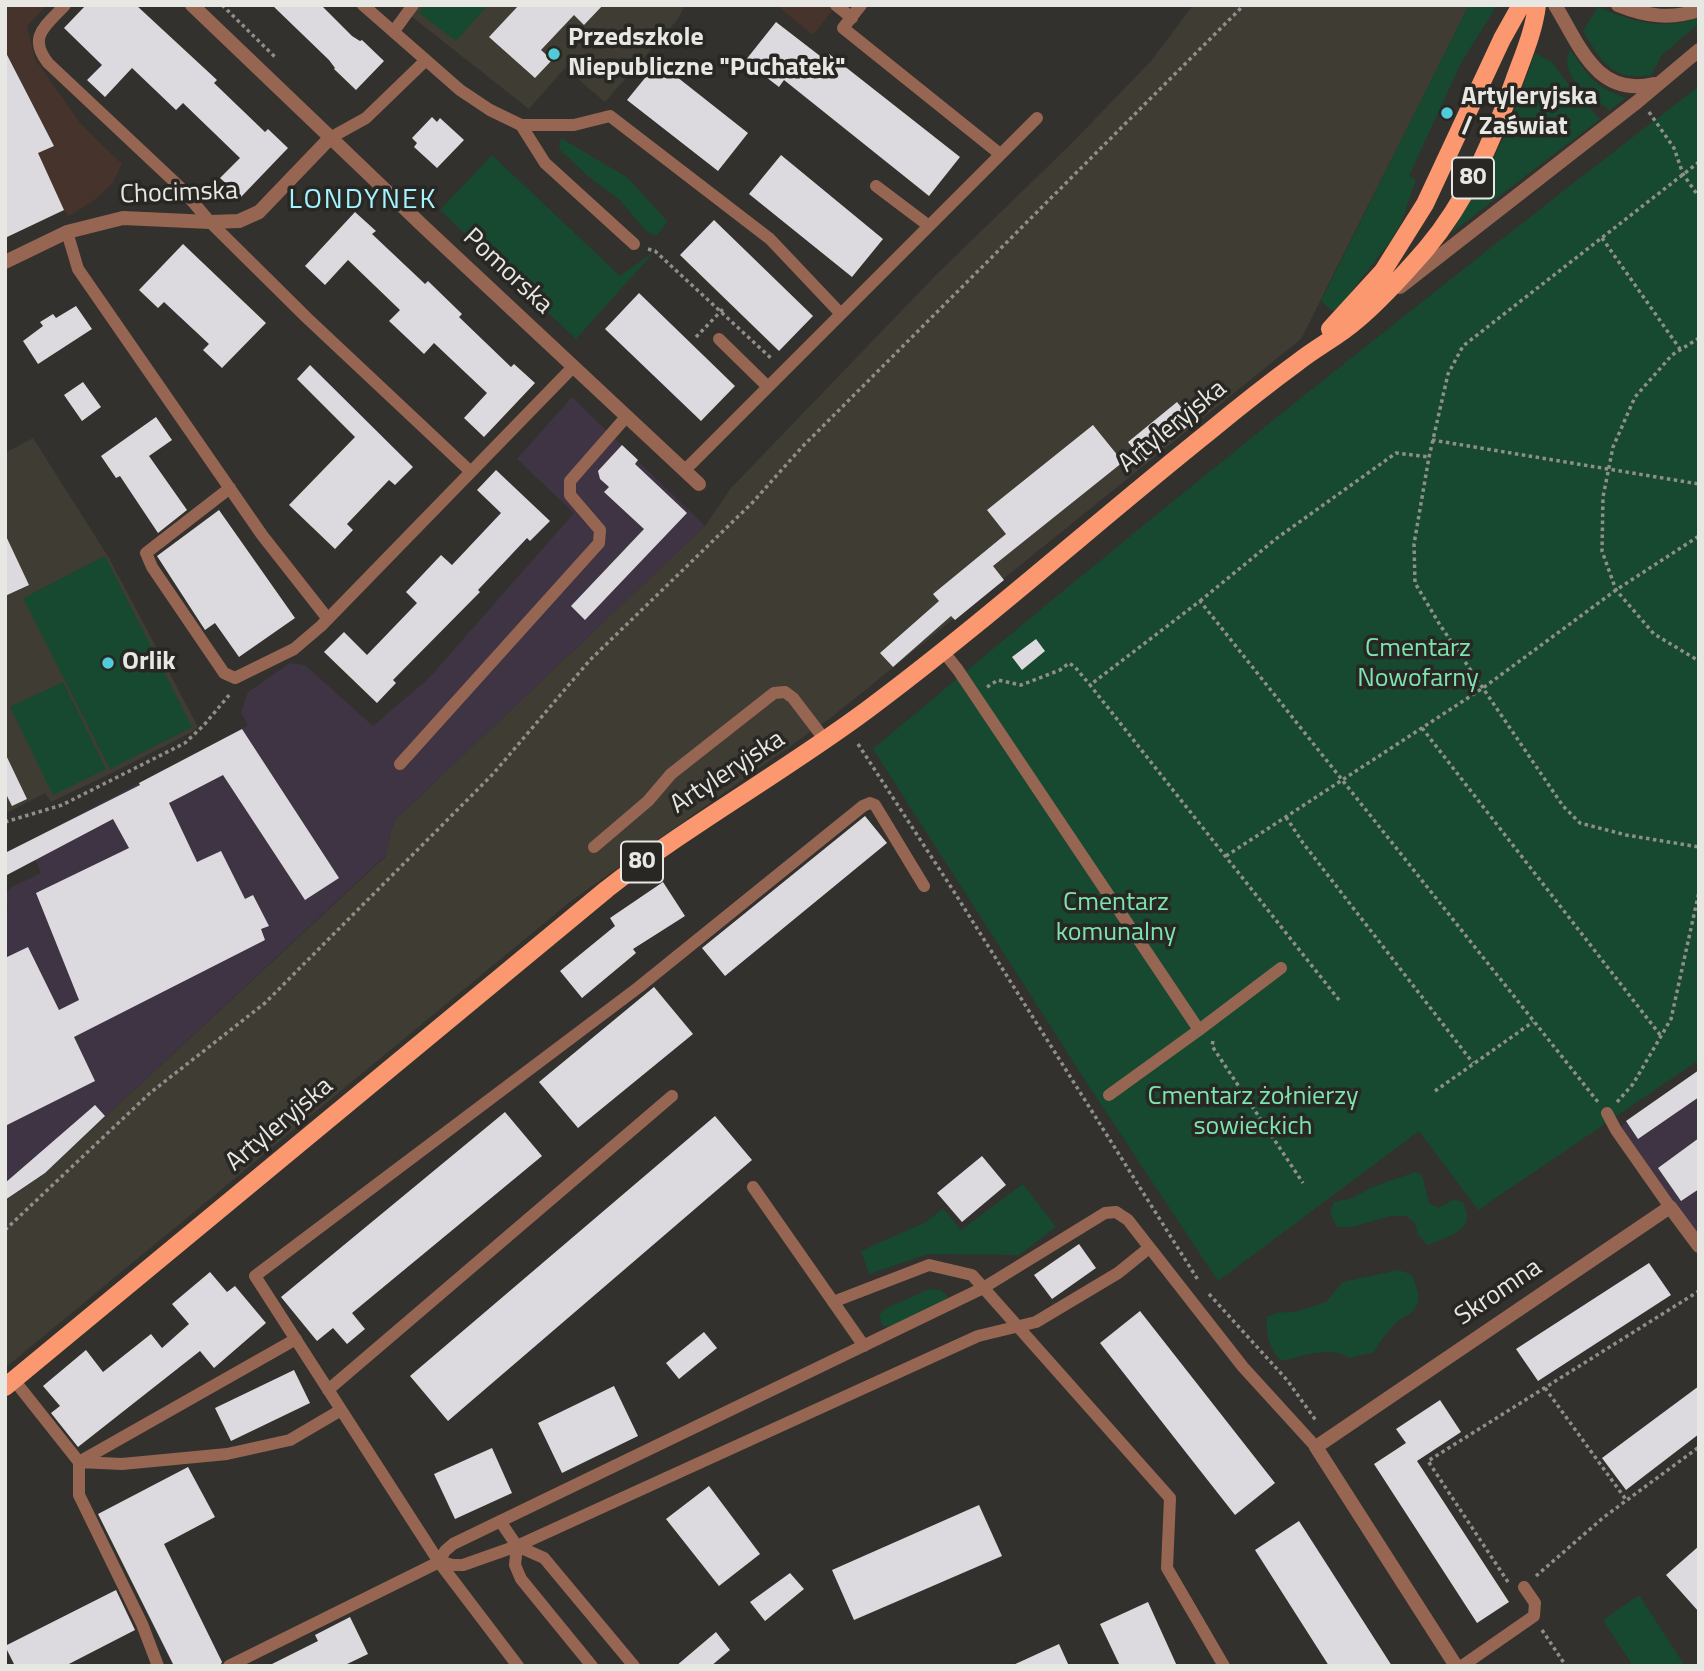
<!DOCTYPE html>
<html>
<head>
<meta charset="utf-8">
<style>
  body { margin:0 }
  #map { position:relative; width:1704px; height:1671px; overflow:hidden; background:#32312d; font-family:"Titillium Web",sans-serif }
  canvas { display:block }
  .frame { position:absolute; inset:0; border:7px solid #e7e7e4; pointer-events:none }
</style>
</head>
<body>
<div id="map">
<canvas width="1704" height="1671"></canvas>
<div class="frame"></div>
</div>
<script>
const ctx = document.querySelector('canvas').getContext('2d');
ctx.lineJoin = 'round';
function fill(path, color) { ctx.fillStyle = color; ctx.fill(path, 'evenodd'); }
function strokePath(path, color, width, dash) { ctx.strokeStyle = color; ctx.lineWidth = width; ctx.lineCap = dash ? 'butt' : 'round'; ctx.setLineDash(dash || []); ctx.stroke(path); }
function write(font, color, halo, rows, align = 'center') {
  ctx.font = font + ' "Titillium Web",sans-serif'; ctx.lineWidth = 7; ctx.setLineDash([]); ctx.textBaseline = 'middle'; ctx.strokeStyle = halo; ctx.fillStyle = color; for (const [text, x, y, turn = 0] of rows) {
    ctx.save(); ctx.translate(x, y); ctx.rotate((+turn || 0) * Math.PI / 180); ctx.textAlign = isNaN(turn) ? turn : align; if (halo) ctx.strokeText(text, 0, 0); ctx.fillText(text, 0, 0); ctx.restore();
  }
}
fill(new Path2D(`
  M5,5H47L27,26L35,59L81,124L122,164L112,184L93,201L69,216L63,210L5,238Z
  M776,5H837L813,35Z`), '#46332c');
fill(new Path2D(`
  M572,397L705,526L394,821L385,856L45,1173L5,1201V909L8,908L5,895L12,887L41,873L27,842L242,729L248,725L241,713L248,692L290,663L305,665L373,726L429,678L574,513L517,459Z
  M1699,1070V1249L1616,1130Z`), '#3f3443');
fill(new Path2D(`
  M419,5H685L678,19L605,102L565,68L529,109L411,16Z
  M1193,5H1469L1301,339L833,716L571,901L5,1368V1201L45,1173L385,857L394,821L705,526L731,488L936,275L1070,145L1152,60Z
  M33,438L109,558L198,727L192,732L116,771L51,802L45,793L9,812L5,811V453Z`), '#3e3c33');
fill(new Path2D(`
  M425,5H488L456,41L419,13Z
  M1469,5H1497L1461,63L1409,176L1416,180L1401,223L1390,242L1337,310H1331L1321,301Z
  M1598,7C1631,21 1663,31 1699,18V23L1662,55L1651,75C1610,81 1602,61 1583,31Z
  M1570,50C1591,78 1592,85 1626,98L1610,110C1592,97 1557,77 1570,50Z
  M1535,53L1552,62L1573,91L1600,119L1451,233L1480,184L1506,133Z
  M1699,86V1060L1478,1210L1419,1131L1218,1281L1092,1091L873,749C1143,522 1419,301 1699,86Z
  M561,138L628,178L667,221L664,227L656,236L646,231L619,199L589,177L559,149Z
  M492,155L620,276L655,251L576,339L440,210Z
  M105,556L192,727L110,769L23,598Z
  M63,682L106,769L53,795L10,707Z
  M1415,1172L1422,1175L1429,1203L1438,1208L1453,1200L1463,1202C1465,1208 1468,1214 1467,1220C1464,1233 1439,1240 1428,1245L1418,1235L1415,1223L1406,1216H1390L1352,1227H1337L1330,1213L1334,1202L1353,1198L1370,1188Z
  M1023,1184L1056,1227L1019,1255L928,1254L869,1274L861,1251L926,1222L943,1208L961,1230Z
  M1398,1270L1411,1274C1416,1286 1424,1301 1413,1311C1409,1315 1403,1317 1398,1321C1388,1330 1381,1340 1374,1352L1349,1358C1329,1345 1303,1356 1281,1361C1269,1348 1266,1335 1267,1317L1276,1313L1298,1311L1326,1302L1343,1282Z
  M929,1289L941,1290L948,1297L945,1301L892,1328L882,1325L879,1315L885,1309Z
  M1639,1595L1685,1666H1633L1603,1620Z`), '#164930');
fill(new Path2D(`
  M86,5H136L217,80L214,83L265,132L268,129L288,148L241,197L220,178L240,158L183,103L176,110L132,68L105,97L87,80L102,65L64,28Z
  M272,5H321L352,36L360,41L362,40L384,61L356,90L334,69L335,68L329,60Z
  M519,5H603L584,25L574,15L541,50L552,60L535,78L489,37Z
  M776,22L824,59L829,54L960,157L929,196L784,80L779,87L745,61Z
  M5,51L54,146L38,153L64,210L5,238Z
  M658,62L748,133L718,171L627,100Z
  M432,117L437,122L440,118L464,140L437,168L414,147L417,143L412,138Z
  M781,155L883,239L852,277L749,194Z
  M355,212L376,231L372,234L425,284L428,281L462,314L459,317L511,367L514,364L535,383L484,437L464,418L487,393L434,343L424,354L389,321L400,310L348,260L325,285L305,266Z
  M714,220L813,316L779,351L680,255Z
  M183,244L266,323L222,368L203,350L209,344L164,302L158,308L139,290Z
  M639,293L735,386L701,421L605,329Z
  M76,306L92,329L38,364L23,341L43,326L40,322L53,314L56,318Z
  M310,365L413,467L395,485L389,480L347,524L353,530L335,549L289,505L355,437L297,379Z
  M83,382L101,407L82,421L64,395Z
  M1177,402L1193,422L1144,462L1128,442Z
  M156,417L172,440L149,456L187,510L158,533L120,476L116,478L101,456Z
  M1093,425L1123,462L993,566L1004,580L955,620L951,616L893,667L880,653L939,601L933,594L1006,534L987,510Z
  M622,445L638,460L635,464L687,513L585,620L571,606L644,529L604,492L609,487L600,479L598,471Z
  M496,470L550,521L530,541L527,538L478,590L480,592L393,680L396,683L377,703L324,652L344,632L367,655L417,603L406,592L441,555L452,565L501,513L477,490Z
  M219,510L295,618L239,657L215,623L205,630L157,556Z
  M5,534L29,585L5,596Z
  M1036,639L1045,651L1022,670L1012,657Z
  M242,729L339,878L305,900L223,775L169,803L197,862L221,851L245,899L253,895L269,926L261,929L265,940L74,1037L95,1081L5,1126V958L28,947L59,1010L79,1000L36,893L129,848L113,819L5,876V853L140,785L139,783Z
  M5,753L27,799L12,806L5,792Z
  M865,816L887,843L725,976L702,948Z
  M663,882L685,916L633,949L636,953L582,998L560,971L615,926L610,918Z
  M654,987L693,1034L578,1128L539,1082Z
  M1699,1070V1097L1638,1139L1626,1121Z
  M95,1105L105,1116L45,1173L5,1200V1183Z
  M505,1112L542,1156L352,1313L365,1329L347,1344L333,1328L317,1341L281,1297Z
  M715,1116L752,1160L448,1421L410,1376Z
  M1699,1138V1189L1681,1201L1658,1168Z
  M982,1156L1006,1185L962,1222L937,1193Z
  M1079,1244L1096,1268L1052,1299L1034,1275Z
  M1649,1263L1671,1295L1538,1381L1516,1349Z
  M210,1272L227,1292L235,1286L266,1323L214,1368L200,1351L78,1447L51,1413L60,1406L43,1386L86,1350L103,1372L151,1334L162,1348L189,1324L172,1304Z
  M1140,1311L1275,1483L1235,1515L1100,1343Z
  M704,1332L717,1348L679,1379L666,1363Z
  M294,1370L310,1403L231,1441L215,1408Z
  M614,1386L638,1436L562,1473L538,1423Z
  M1699,1386V1434L1626,1490L1602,1458Z
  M1440,1400L1461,1432L1417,1461L1509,1602L1477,1623L1374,1464L1406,1443L1396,1429Z
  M492,1448L512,1493L455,1519L434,1474Z
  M188,1467L215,1517L164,1544L222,1662L220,1666H174L98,1514Z
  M709,1486L760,1554L719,1586L666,1519Z
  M979,1505L1002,1556L854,1620L832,1570Z
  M1299,1521L1392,1666H1329L1255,1550Z
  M1699,1546V1612L1666,1575Z
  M790,1573L804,1589L765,1621L750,1602Z
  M116,1590L135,1630L65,1666H15L5,1646Z
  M1148,1602L1177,1666H1120L1100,1624Z
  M350,1617L368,1654L343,1666H268L318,1641L315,1635Z
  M716,1632L730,1650L711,1666H676Z
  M1059,1644L1069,1666H1011Z`), '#dcdade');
strokePath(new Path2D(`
  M222,5L275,57
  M1649,112L1674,148L1683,174L1699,197
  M1699,162L1463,346L1448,374L1429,457L1414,544L1415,583L1440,625L1563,806L1580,823L1626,835L1699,847
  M1602,238L1680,349
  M648,249L655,251L773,360
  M696,337L725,307
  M1699,338L1672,355L1635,397L1613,447L1603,497L1602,551L1616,590L1654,634L1699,661
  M1432,440L1699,484
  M1200,601L1277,538L1396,453L1429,457
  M987,687L998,680L1021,685L1060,670L1069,663L1075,667L1090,685
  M1422,728L1661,1036
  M858,744L951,887L1198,1280
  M1286,817L1303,843L1473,1063
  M5,822L62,805L185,743L204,725L230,694
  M1226,856L1483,688L1616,590L1699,536
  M1339,1000L1090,685L1200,601L1598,1102
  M1213,1041L1212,1046L1303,1183
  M1435,1091L1533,1022
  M1617,1102L1633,1084L1671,1019L1699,892
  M5,1230L150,1093L265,1003L493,774L590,660L753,502L802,447L1244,5
  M1209,1294L1287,1380L1317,1422
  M1545,1388L1627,1501
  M1536,1576L1604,1517L1699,1447
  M1508,1582L1428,1461L1699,1291
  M1542,1630L1566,1666`), '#8f8e8b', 3.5, [3.5, 3.5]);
strokePath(new Path2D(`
  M65,5C46,26 27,36 48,63L181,188L210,222L307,318L471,472
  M363,5L460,90L490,110L521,125H574L610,116L770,239L841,314
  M836,5L852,18
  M861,5L843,28L1000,154
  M394,31L413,5
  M521,125L545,163L634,244
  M330,138L366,118L426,60
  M876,186L929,226
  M67,232L78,269L262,535L328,619
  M719,339L768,387
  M685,470L1037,118
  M230,488L146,553L152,567L224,673L235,678L294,649L321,626L573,367
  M943,651L958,670L1199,1030L1109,1095
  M400,764L599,543L600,530L570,495V481L626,417
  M594,847L648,801L671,774L774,693L785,692L793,698L825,740
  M1199,1030L1281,968
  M1607,1113L1616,1130L1670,1207
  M753,1187L864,1346
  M833,1302L929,1265L972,1275L1170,1498L1167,1568L1224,1666
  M14,1380L79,1462L122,1464L227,1454L290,1440L341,1410
  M328,1390L672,1096
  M500,1521L517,1546L544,1558L634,1666
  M517,1546L515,1565L521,1579L592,1666
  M440,1562L454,1565H463L517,1546L978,1336L1036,1322L1118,1273L1149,1248
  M158,1666L142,1624L79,1495V1462L296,1339
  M229,1666L439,1562L445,1551L453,1544L983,1288L1105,1213L1116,1212L1128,1220L1243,1367L1316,1447
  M518,1666L439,1562L255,1276L639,987L863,806L870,803L875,805L924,886
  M1462,1666L1534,1616L1535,1603L1524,1587`), '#976652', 12);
strokePath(new Path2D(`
  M192,5L424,227L699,484
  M5,262L67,232L123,218L210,222L239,221L259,212L330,138
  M1456,1666L1316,1447L1670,1207L1699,1246`), '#976652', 14);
strokePath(new Path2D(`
  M1555,5C1580,46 1597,98 1654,84
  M1618,5C1645,16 1671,20 1699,10
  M1400,287L1637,102L1699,50`), '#976652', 14);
strokePath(new Path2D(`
  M1330,329L1383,271L1425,204L1502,39L1521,5
  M5,1387L607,889C690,824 782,773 867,710C985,622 1095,523 1210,431C1239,407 1268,384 1298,362C1317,347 1339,336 1357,320C1381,300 1406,272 1426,249C1468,199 1492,141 1514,81C1523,56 1534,31 1537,5`), '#fc986f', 18);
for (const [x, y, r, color] of [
  [554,54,7,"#52cbd8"],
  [1447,113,7,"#52cbd8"],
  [108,663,7,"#52cbd8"]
]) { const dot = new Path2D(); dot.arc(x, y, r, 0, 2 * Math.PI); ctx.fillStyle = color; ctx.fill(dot); strokePath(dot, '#282724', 2.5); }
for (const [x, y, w] of [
  [1473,178,42],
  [642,862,42]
]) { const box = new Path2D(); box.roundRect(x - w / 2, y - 20.5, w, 41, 5); ctx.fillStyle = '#282724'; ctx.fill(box); strokePath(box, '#e7e7e4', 2); }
write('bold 24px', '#e7e7e4', null, [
  ["80",1473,178],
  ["80",642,862]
]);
write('bold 26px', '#e7e7e4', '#282724', [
  ["Przedszkole",568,39],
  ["Niepubliczne \"Puchatek\"",568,69],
  ["Artyleryjska",1461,98],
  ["/ Zaświat",1461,128],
  ["Orlik",122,663]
], 'left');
write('26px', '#e7e7e4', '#282724', [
  ["Chocimska",179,194,-2],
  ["Pomorska",507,272,43],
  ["Artyleryjska",1173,427,-39],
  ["Artyleryjska",728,773,-33],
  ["Artyleryjska",280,1125,-40],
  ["Skromna",1499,1293,-34]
]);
write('26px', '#7ce4ad', '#282724', [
  ["Cmentarz",1418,650],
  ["Nowofarny",1418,680],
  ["Cmentarz",1116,904],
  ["komunalny",1116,934],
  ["Cmentarz żołnierzy",1253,1098],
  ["sowieckich",1253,1128]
]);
ctx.letterSpacing = '2px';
write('28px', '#a3f4fe', '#282724', [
  ["LONDYNEK",363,201]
]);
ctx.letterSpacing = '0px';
</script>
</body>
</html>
